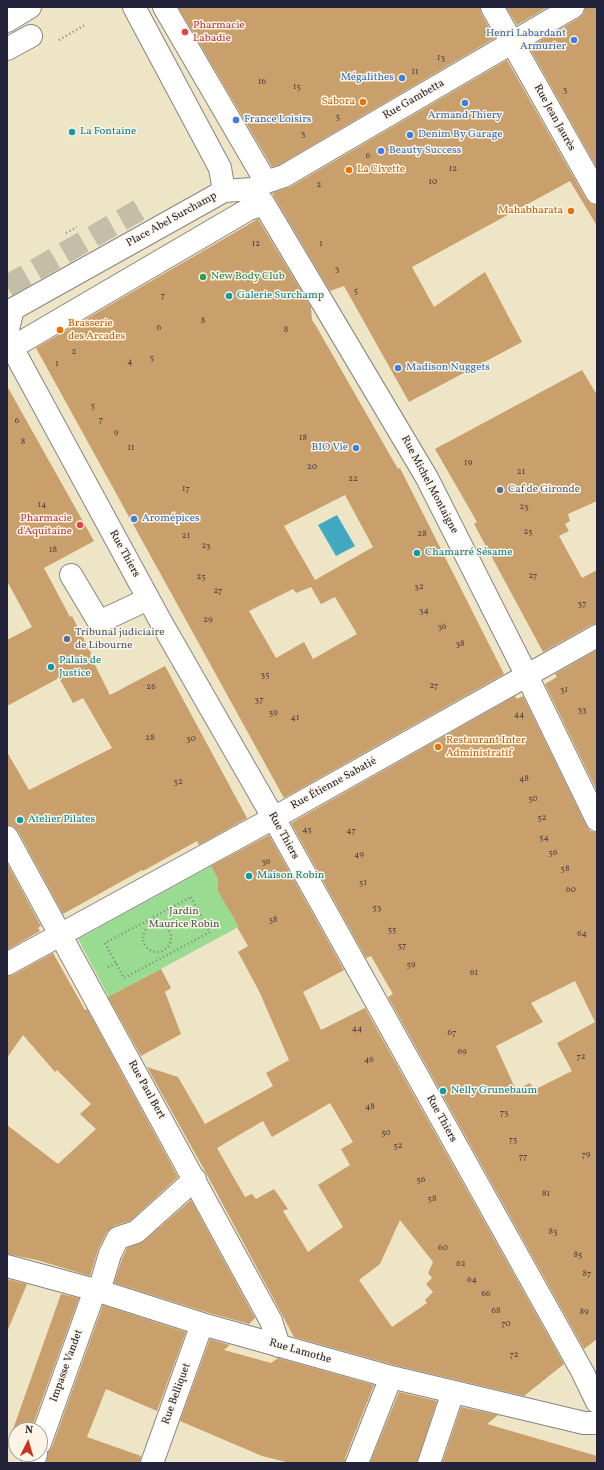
<!DOCTYPE html>
<html>
<head>
<meta charset="utf-8">
<style>
  body { margin:0 }
  #map { position:relative; width:604px; height:1470px; overflow:hidden; background:#ede5c5; font-family:Vollkorn,serif }
  canvas { display:block }
  .frame { position:absolute; inset:0; border:8px solid #22223b; pointer-events:none }
  .north { position:absolute; left:8px; top:1422px; width:40px; height:40px; box-sizing:border-box; background:#fcf5e5; border:1px solid #a5a1a1; border-radius:50%; rotate:5deg; font-size:11px; font-weight:700; line-height:16px; text-align:center; color:#22223b }
  .north::after { content:''; display:block; margin:auto; width:14px; height:18px; background:#c8321e; clip-path:polygon(50% 0,100% 100%,50% 72%,0 100%) }
</style>
</head>
<body>
<div id="map">
<canvas width="604" height="1470"></canvas>
<div class="frame"></div>
<div class="north">N</div>
</div>
<script>
const ctx = document.querySelector('canvas').getContext('2d');
ctx.lineJoin = 'round';
function fill(path, color) { ctx.fillStyle = color; ctx.fill(path, 'evenodd'); }
function strokePath(path, color, width, dash) { ctx.strokeStyle = color; ctx.lineWidth = width; ctx.lineCap = dash ? 'butt' : 'round'; ctx.setLineDash(dash || []); ctx.stroke(path); }
function write(font, color, halo, rows, align = 'center') {
  ctx.font = font + ' Vollkorn,serif'; ctx.lineWidth = 3; ctx.setLineDash([]); ctx.textBaseline = 'middle'; ctx.strokeStyle = halo; ctx.fillStyle = color; for (const [text, x, y, turn = 0] of rows) {
    ctx.save(); ctx.translate(x, y); ctx.rotate((+turn || 0) * Math.PI / 180); ctx.textAlign = isNaN(turn) ? turn : align; if (halo) ctx.strokeText(text, 0, 0); ctx.fillText(text, 0, 0); ctx.restore();
  }
}
fill(new Path2D(`
  M211,866L244,924L109,997L78,939Z`), '#9adb92');
fill(new Path2D(`
  M337,515L355,546L336,556L318,525Z`), '#43a9c3');
fill(new Path2D(`
  M178,7H480L481,13L495,38L279,165L272,167Z
  M506,7H548L517,25Z
  M585,7H597V168L529,47L579,18L584,13Z
  M507,60L586,199L591,204L597,205V226L570,181L412,267L434,307L485,272L522,342L409,402L344,286L330,291L272,193L290,187Z
  M258,219L311,307L312,320L316,326L398,469L400,468L504,674L284,798L36,348ZM345,495L373,547L315,580L284,526ZM311,587L321,604L335,597L357,634L313,659L304,642L276,658L249,611L293,589L296,593Z
  M582,370L597,395V501L568,514L570,521L565,524L569,531L559,536L582,578L597,570V624L591,625L543,652L474,524L477,522L435,449Z
  M7,386L94,541L44,568L70,617L72,616L91,653L90,655L110,695L165,666L247,818L199,845L197,841L143,871L142,870L63,914L18,831L13,826L7,825V752L29,790L112,748L83,698L73,703L59,678L7,706V640L32,627L7,581Z
  M597,650V791L545,684L557,677L555,674Z
  M515,696L517,699L523,696L586,825L590,831L597,832V1339L584,1349L388,997L393,994L371,956L366,958L291,823ZM575,981L595,1022L557,1043L572,1071L534,1090L530,1083L516,1090L496,1046L543,1022L531,1003Z
  M269,835L344,970L303,992L321,1030L365,1008L564,1364L524,1396L394,1365L294,1337L205,1171L147,1067L178,1077L205,1124L273,1086L266,1073L289,1060L259,991L238,952L248,946L237,927H239L218,891V879L211,866ZM330,1103L353,1142L341,1149L350,1165L318,1185L343,1227L308,1252L283,1211L288,1209L274,1189L256,1199L252,1194L245,1197L217,1148L263,1121L272,1137ZM400,1220L433,1262L428,1273L432,1278L426,1284L433,1292L425,1300L427,1303L392,1327L359,1280L380,1264Z
  M7,863L41,926L38,928L40,931L7,950Z
  M53,953L85,1010L87,1009L178,1177L130,1221L114,1226L107,1232L98,1250L90,1276L37,1260L7,1254V1125L58,1164L96,1129L80,1114L91,1104L57,1070L55,1072L23,1035L7,1058V976L13,975Z
  M161,969L171,988L165,992L181,1034L141,1056L108,997Z
  M191,1200L255,1318L249,1324L206,1312L114,1283L122,1259L127,1248L144,1241Z
  M7,1279L27,1284L7,1332Z
  M61,1294L79,1298L31,1430H16V1433L12,1432Z
  M103,1305L186,1332L157,1411L106,1389L87,1437L141,1456L140,1463H46L48,1452L52,1447Z
  M210,1339L230,1345L224,1350L271,1363L278,1358L374,1385L345,1458V1463H290L262,1456L180,1421Z
  M399,1392L437,1401L417,1463H370Z
  M461,1407L498,1415L487,1424L597,1456V1463H442Z`), '#c9a06b');
strokePath(new Path2D(`
  M7,286L139,210`), '#c4bea9', 22, [22, 11]);
const minor = new Path2D(`
  M134,7L220,168L224,191
  M164,7L266,182
  M492,7L597,193
  M7,21L30,7
  M7,49L31,36
  M253,189L266,182L284,176L573,7
  M13,309L7,333L15,353L161,622L281,831L582,1371L597,1402
  M13,309L224,191L253,189L264,204L427,478L527,676L597,820
  M13,347L249,209L264,204
  M71,575L99,622L148,599
  M7,837L271,1321L279,1346
  M7,964L288,810L597,636
  M7,1266L99,1291L202,1324L391,1377L584,1423H597
  M99,1291L110,1254L118,1238L136,1232L195,1179
  M40,1443L95,1290
  M33,1463L36,1454
  M152,1463L202,1324
  M357,1463L391,1377
  M429,1463L453,1392`);
strokePath(minor, '#888480', 24);
strokePath(new Path2D(`
  M59,40L85,25
  M66,233L77,227
  M191,897L210,932L124,978L105,943Z
  M143 938a14 14 0 1 1 28 0a14 14 0 1 1-28 0Z
  M108,967L116,963`), '#888480', 2.5, [1, 3]);
strokePath(minor, '#fff', 22);
for (const [x, y, r, color] of [
  [185,32,4,"#e0444e"],
  [574,40,4,"#3f7fe0"],
  [402,78,4,"#3f7fe0"],
  [363,102,4,"#e8710a"],
  [465,103,4,"#3f7fe0"],
  [236,120,4,"#3f7fe0"],
  [72,132,4,"#0f9aa8"],
  [410,135,4,"#3f7fe0"],
  [381,151,4,"#3f7fe0"],
  [349,170,4,"#e8710a"],
  [571,211,4,"#e8710a"],
  [203,277,4,"#2e9e5b"],
  [229,296,4,"#0f9aa8"],
  [60,330,4,"#e8710a"],
  [398,368,4,"#3f7fe0"],
  [356,448,4,"#3f7fe0"],
  [500,490,4,"#5c6f8a"],
  [134,519,4,"#3f7fe0"],
  [80,525,4,"#e0444e"],
  [417,553,4,"#0f9aa8"],
  [67,639,4,"#5c6f8a"],
  [51,667,4,"#0f9aa8"],
  [438,747,4,"#e8710a"],
  [20,820,4,"#0f9aa8"],
  [249,876,4,"#0f9aa8"],
  [443,1091,4,"#0f9aa8"]
]) { const dot = new Path2D(); dot.arc(x, y, r, 0, 2 * Math.PI); ctx.fillStyle = color; ctx.fill(dot); strokePath(dot, '#fcf5e5', 1.5); }
write('9px', '#4c4247', null, [
  ["13",441,58],
  ["11",415,72],
  ["16",262,82],
  ["15",297,87],
  ["3",565,90],
  ["5",338,117],
  ["3",303,134],
  ["6",368,156],
  ["12",453,169],
  ["10",433,182],
  ["2",319,185],
  ["12",256,244],
  ["1",321,244],
  ["3",337,269],
  ["5",356,291],
  ["7",163,296],
  ["8",203,321],
  ["6",159,328],
  ["8",286,330],
  ["2",74,352],
  ["5",152,358],
  ["4",130,362],
  ["1",57,364],
  ["5",93,406],
  ["7",101,420],
  ["6",17,421],
  ["9",116,433],
  ["18",303,438],
  ["8",23,442],
  ["11",131,448],
  ["19",468,463],
  ["20",312,467],
  ["21",521,472],
  ["22",353,479],
  ["17",186,489],
  ["14",42,505],
  ["23",524,507],
  ["25",528,532],
  ["28",422,534],
  ["21",186,536],
  ["23",206,546],
  ["18",53,550],
  ["27",533,576],
  ["25",201,577],
  ["32",419,587],
  ["27",218,591],
  ["37",582,604],
  ["34",424,611],
  ["29",208,620],
  ["36",442,627],
  ["38",460,644],
  ["35",265,675],
  ["27",434,686],
  ["26",151,687],
  ["31",564,690],
  ["37",259,700],
  ["33",582,710],
  ["39",273,713],
  ["44",519,715],
  ["41",295,718],
  ["28",150,738],
  ["30",191,739],
  ["48",524,779],
  ["32",178,782],
  ["50",533,799],
  ["52",542,818],
  ["45",307,830],
  ["47",351,831],
  ["54",544,838],
  ["56",553,853],
  ["49",359,855],
  ["36",266,862],
  ["58",565,869],
  ["51",363,883],
  ["60",571,890],
  ["53",377,908],
  ["38",273,920],
  ["55",392,930],
  ["64",582,934],
  ["57",402,946],
  ["59",411,965],
  ["61",474,973],
  ["44",357,1029],
  ["67",452,1033],
  ["69",462,1052],
  ["72",581,1057],
  ["46",369,1060],
  ["48",370,1107],
  ["73",504,1113],
  ["50",386,1133],
  ["75",513,1140],
  ["52",398,1146],
  ["79",586,1155],
  ["77",523,1157],
  ["56",421,1180],
  ["81",546,1194],
  ["58",432,1199],
  ["83",553,1232],
  ["60",443,1248],
  ["85",578,1255],
  ["62",461,1264],
  ["87",587,1274],
  ["64",472,1280],
  ["66",486,1294],
  ["68",496,1311],
  ["89",584,1312],
  ["70",506,1324],
  ["72",514,1355]
]);
write('11px', '#be3a42', '#fcf5e5', [
  ["Pharmacie",193,26],
  ["Labadie",193,39],
  ["Pharmacie",72,519,"right"],
  ["d'Aquitaine",72,532,"right"]
], 'left');
write('11px', '#366cbe', '#fcf5e5', [
  ["Henri Labardant",566,34,"right"],
  ["Armurier",566,47,"right"],
  ["Mégalithes",394,78,"right"],
  ["Armand Thiery",465,116,"center"],
  ["France Loisirs",244,120],
  ["Denim By Garage",418,135],
  ["Beauty Success",389,151],
  ["Madison Nuggets",406,368],
  ["BIO Vie",348,448,"right"],
  ["Aromépices",142,519]
], 'left');
write('11px', '#22223b', '#fcf5e5', [
  ["Rue Gambetta",414,100,-30],
  ["Rue Jean Jaurès",554,118,61],
  ["Place Abel Surchamp",172,220,-29],
  ["Rue Michel Montaigne",429,485,62],
  ["Rue Thiers",124,554,61],
  ["Rue Étienne Sabatié",334,784,-29],
  ["Rue Thiers",283,836,61],
  ["Rue Paul Bert",146,1090,61],
  ["Rue Thiers",441,1119,61],
  ["Rue Lamothe",300,1352,16],
  ["Impasse Vandet",67,1366,-70],
  ["Rue Belliquet",177,1394,-70]
]);
write('11px', '#c56008', '#fcf5e5', [
  ["Sabora",355,102,"right"],
  ["La Civette",357,170],
  ["Mahabharata",563,211,"right"],
  ["Brasserie",68,324],
  ["des Arcades",68,337],
  ["Restaurant Inter",446,741],
  ["Administratif",446,754]
], 'left');
write('11px', '#0d838f', '#fcf5e5', [
  ["La Fontaine",80,132],
  ["Galerie Surchamp",237,296],
  ["Chamarré Sésame",425,553],
  ["Palais de",59,661],
  ["Justice",59,674],
  ["Atelier Pilates",28,820],
  ["Maison Robin",257,876],
  ["Nelly Grunebaum",451,1091]
], 'left');
write('11px', '#27864d', '#fcf5e5', [
  ["New Body Club",211,277]
], 'left');
write('11px', '#4e5e75', '#fcf5e5', [
  ["Caf de Gironde",508,490],
  ["Tribunal judiciaire",75,633],
  ["de Libourne",75,646]
], 'left');
write('11px', '#465a55', '#fcf5e5', [
  ["Jardin",184,912],
  ["Maurice Robin",184,925]
]);
</script>
</body>
</html>
